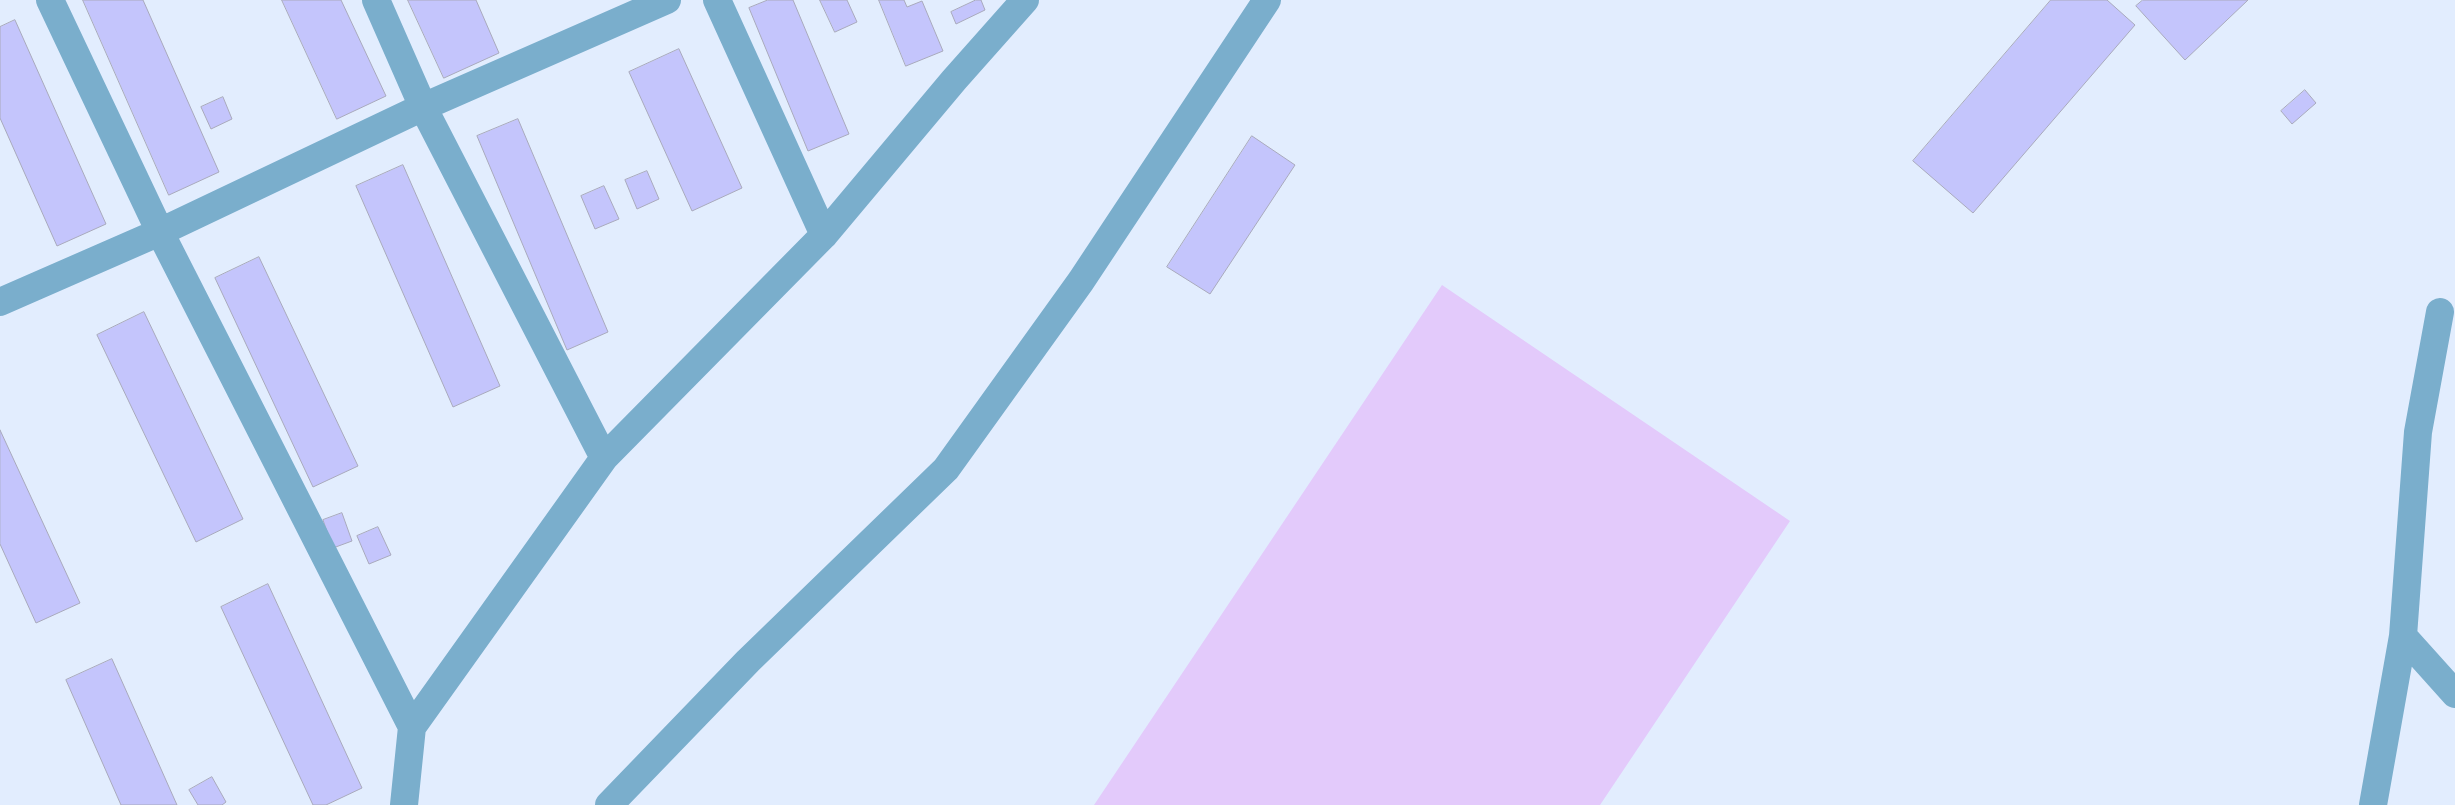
<!DOCTYPE html>
<html>
<head>
<meta charset="utf-8">
<style>
  body { margin:0 }
  canvas { display:block; background:#e2edfe }
</style>
</head>
<body>
<canvas width="2455" height="805"></canvas>
<script>
const ctx = document.querySelector('canvas').getContext('2d');
ctx.lineJoin = 'round';
function fill(path, color) { ctx.fillStyle = color; ctx.fill(path, 'evenodd'); }
function strokePath(path, color, width, dash) { ctx.strokeStyle = color; ctx.lineWidth = width; ctx.lineCap = dash ? 'butt' : 'round'; ctx.setLineDash(dash || []); ctx.stroke(path); }
fill(new Path2D(`
  M1442,285L1790,521L1600,805H1094Z`), '#e3cafb');
const building = new Path2D(`
  M83,0H143L219,172L169,195Z
  M282,0H341L386,96L337,119Z
  M408,0H476L499,53L444,78Z
  M768,0H793L849,134L808,151L749,8Z
  M820,0H847L857,22L835,32Z
  M879,0H904L907,7L922,1L943,51L906,66Z
  M976,0H981L985,10L956,24L951,12Z
  M2051,0H2107L2135,25L1973,213L1913,161Z
  M2143,0H2248L2185,60L2136,6Z
  M15,20L106,224L57,246L0,118V27Z
  M679,49L742,188L692,211L629,72Z
  M2305,90L2316,103L2292,124L2281,111Z
  M223,97L232,119L211,129L201,107Z
  M518,119L608,332L567,350L477,136Z
  M1252,136L1295,165L1210,294L1167,267Z
  M403,165L500,386L453,407L356,186Z
  M647,171L659,199L637,209L625,180Z
  M604,186L619,219L595,229L581,196Z
  M259,257L358,466L313,487L215,278Z
  M144,312L243,519L196,542L97,335Z
  M0,430L80,603L36,623L0,544Z
  M342,513L352,541L333,548L323,520Z
  M378,527L391,555L369,564L357,536Z
  M268,584L362,788L326,805H313L221,607Z
  M112,659L177,805H121L66,680Z
  M212,777L226,802L222,805H198L189,790Z`);
fill(building, '#c4c5fc');
strokePath(building, '#a9aabc', 1);
strokePath(new Path2D(`
  M50,0L160,232L412,727
  M376,0L423,107L604,458
  M717,0L824,235
  M0,302L160,232L423,107L667,0
  M2403,636L2455,694
  M404,805L412,727L604,458L824,235L954,80L1025,0
  M609,805L748,661L946,469L1081,281L1267,0
  M2373,805L2403,636L2418,432L2440,312`), '#7aaecc', 28);
</script>
</body>
</html>
